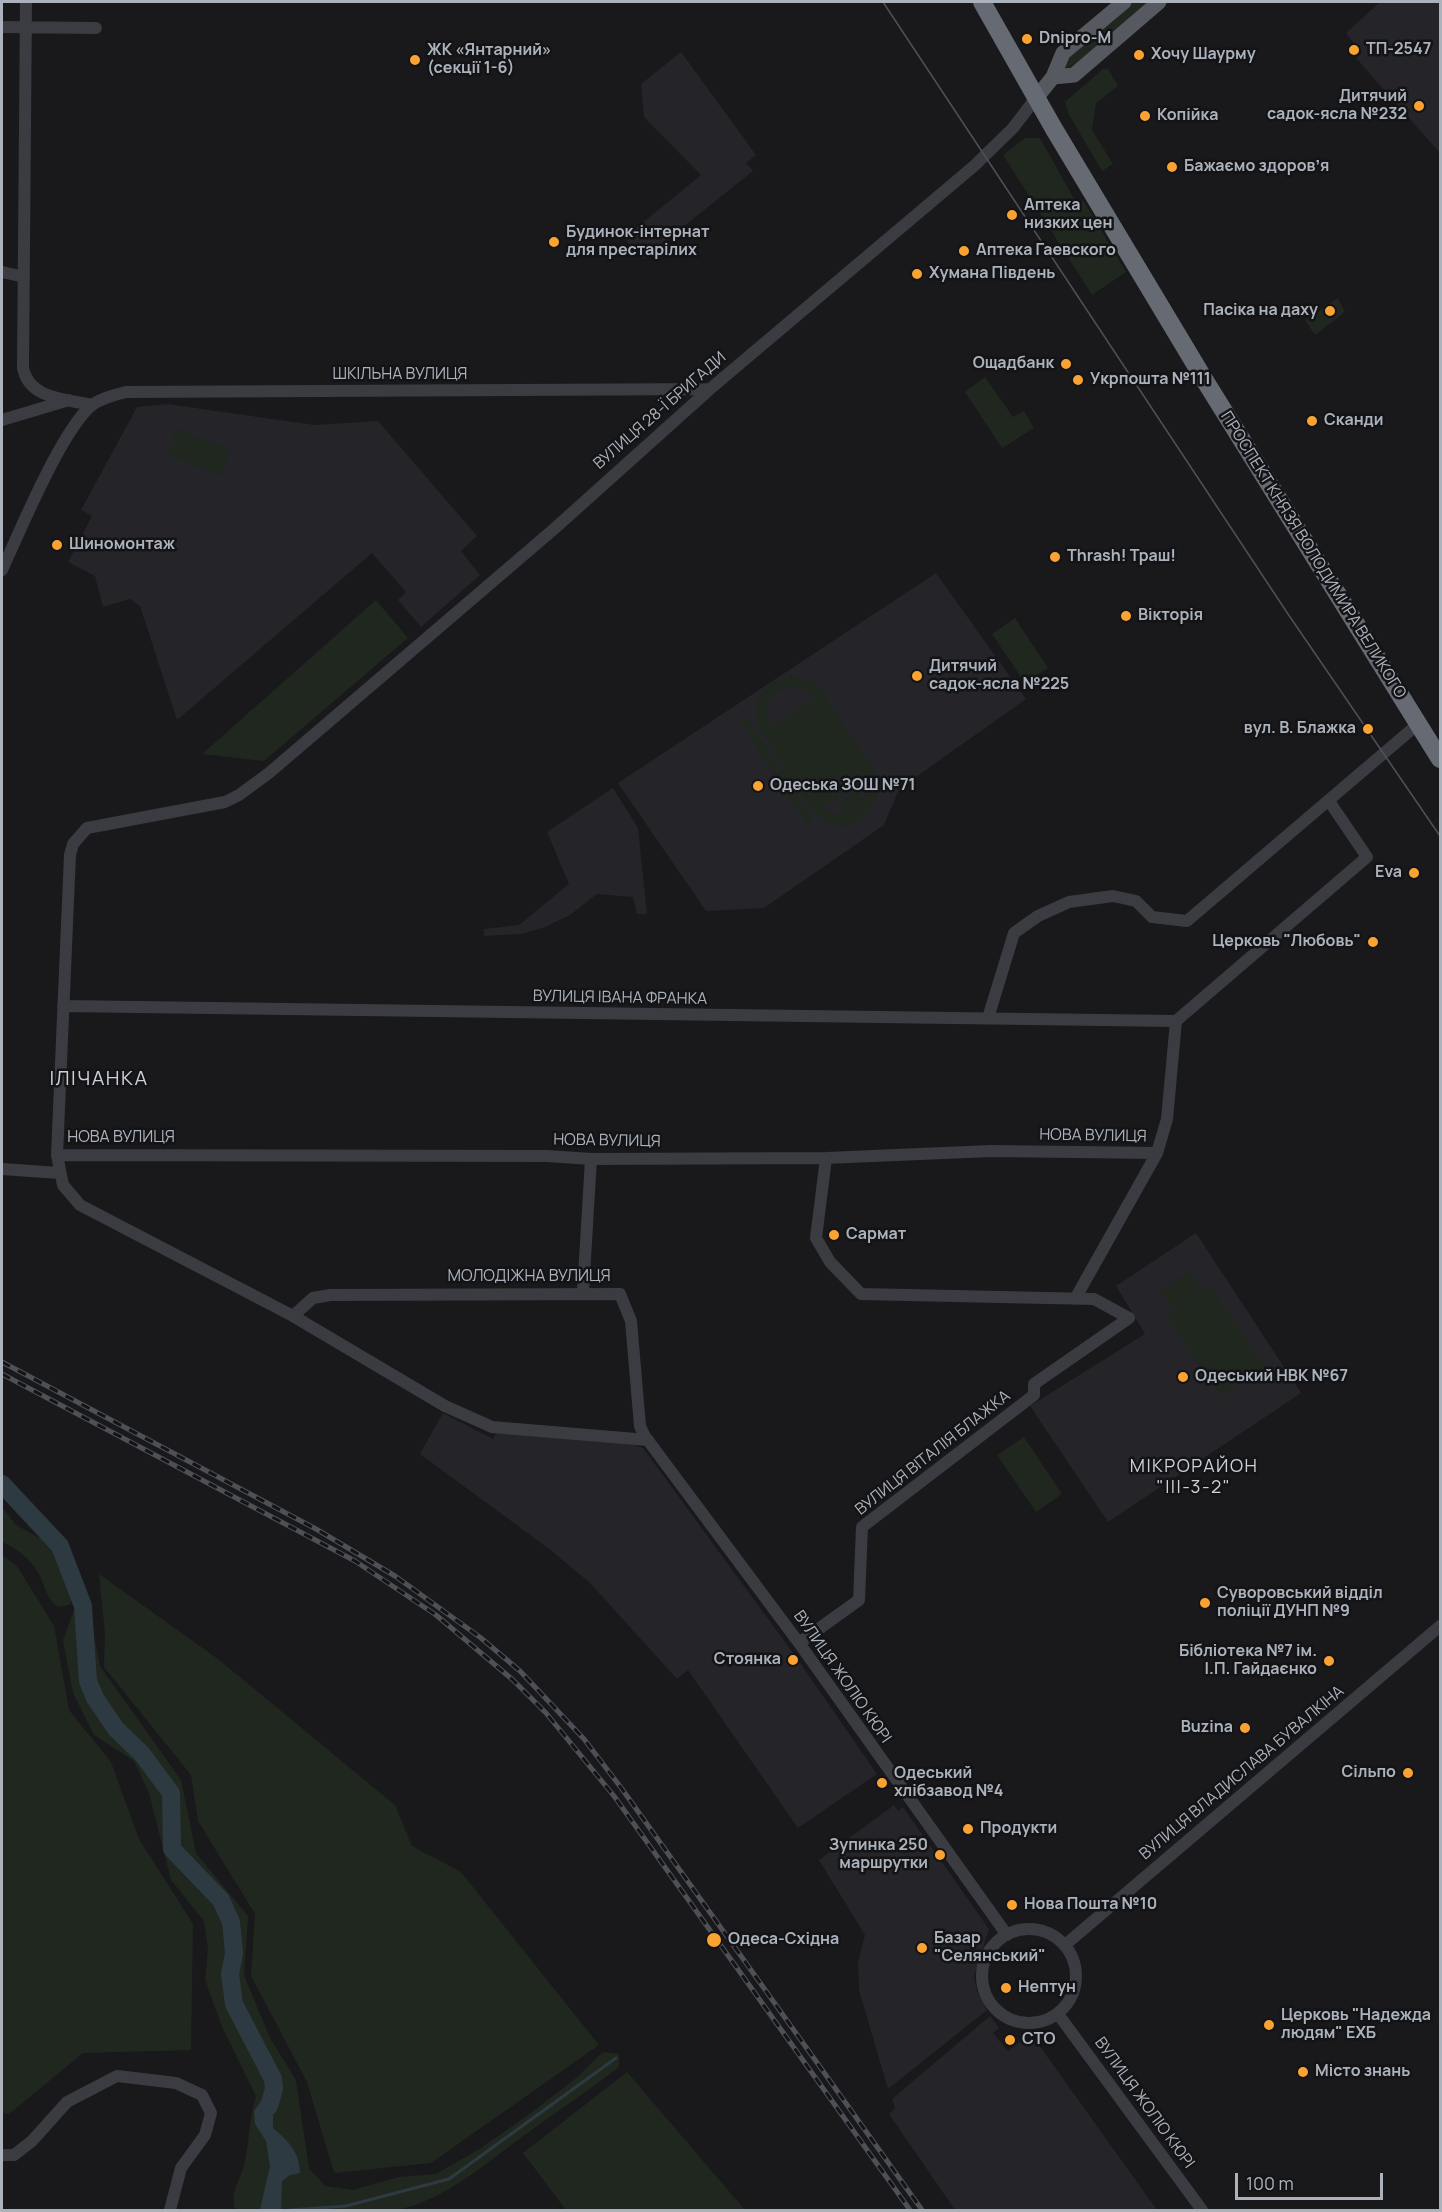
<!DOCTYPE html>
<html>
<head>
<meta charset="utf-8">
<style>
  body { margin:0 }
  #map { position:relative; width:1442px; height:2212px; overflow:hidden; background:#19191c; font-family:Manrope,sans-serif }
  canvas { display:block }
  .frame { position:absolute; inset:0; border:3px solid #abb2bc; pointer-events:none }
  .scale { position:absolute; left:1235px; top:2173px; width:148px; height:27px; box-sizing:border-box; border:3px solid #abb2bc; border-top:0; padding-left:8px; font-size:18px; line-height:21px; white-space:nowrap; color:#abb2bc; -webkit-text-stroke:4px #141417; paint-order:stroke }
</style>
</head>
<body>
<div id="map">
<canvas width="1442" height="2212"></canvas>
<div class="frame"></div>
<div class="scale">100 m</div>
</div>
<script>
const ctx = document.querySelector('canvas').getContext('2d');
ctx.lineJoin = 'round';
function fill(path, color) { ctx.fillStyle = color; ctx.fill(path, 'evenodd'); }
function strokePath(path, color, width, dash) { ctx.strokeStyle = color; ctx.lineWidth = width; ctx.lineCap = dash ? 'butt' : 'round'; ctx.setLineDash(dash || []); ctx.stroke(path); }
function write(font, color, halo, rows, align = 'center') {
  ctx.font = font + ' Manrope,sans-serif'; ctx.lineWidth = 5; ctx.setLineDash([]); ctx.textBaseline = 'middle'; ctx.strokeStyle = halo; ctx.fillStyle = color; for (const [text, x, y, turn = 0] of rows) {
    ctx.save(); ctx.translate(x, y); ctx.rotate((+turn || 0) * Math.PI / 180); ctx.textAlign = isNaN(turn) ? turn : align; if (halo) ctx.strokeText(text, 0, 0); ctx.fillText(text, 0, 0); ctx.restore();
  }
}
fill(new Path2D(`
  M1380,2H1440V153L1356,58L1362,53L1346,33Z
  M681,52L756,155L746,163L753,171L643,259L624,238L701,175L644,117L641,84Z
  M167,404L314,425L378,421L477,536L461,551L480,575L421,627L398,600L406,592L372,553L177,720L140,606L130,599L103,607L95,576L68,562L92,516L81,510L137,407Z
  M936,573L1026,699L899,789L884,825L764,908L706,911L618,783Z
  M613,788L638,828L647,914H637L633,897L597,894L570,915L545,927L522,934L484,936V929L519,925L569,884L547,832Z
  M1196,1233L1301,1393L1108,1522L1030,1406L1145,1334L1116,1286Z
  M443,1413L493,1439L497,1431L626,1442L643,1448L796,1657L877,1774L798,1828L688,1670L677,1679L590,1583L552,1551L420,1454Z
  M894,1805L898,1811L903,1807L989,1929L974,1976L977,1992L987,2010L888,2089L859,1990L858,1962L865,1935L819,1860Z
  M990,2016L999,2028L993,2033L1008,2051L1022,2040L1039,2045L1157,2210H955L889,2114L895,2108L892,2099Z`), '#252529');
fill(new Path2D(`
  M1133,2H1148L1076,64L1059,71L1070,56Z
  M1103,69H1108L1118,86L1096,103L1092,130L1113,164L1102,171L1069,115L1065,102Z
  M1025,138H1040L1077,204L1083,200L1126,272L1092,295L1003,155Z
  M1338,298L1345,312L1315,335L1305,320L1324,308L1332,319L1336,313L1330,303Z
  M985,377L1013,417L1024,411L1034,428L1002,448L965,392Z
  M177,429L231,450L221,476L167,455Z
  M376,600L408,638L264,761L202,754Z
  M1015,618L1048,668L1025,683L992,634Z
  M796,675L817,684L877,775C882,806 858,839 825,821C810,814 803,794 793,781L790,784L814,822L808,826L740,721L747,717L781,770L784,768C777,753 763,739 758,723C749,696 771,677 796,675ZM795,686L810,692L815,699L771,727C761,707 772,688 795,686ZM867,779C870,796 862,813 844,814L864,801L857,791L837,804L843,815L830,813L823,807Z
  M1189,1271L1201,1288L1172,1308L1160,1291Z
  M1209,1285L1265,1366L1221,1396L1165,1315Z
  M1024,1437L1062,1494L1036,1512L997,1455Z
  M2,1507L16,1525L49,1543L76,1597L69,1605L58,1607C46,1599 46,1589 40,1576C30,1558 19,1550 2,1542Z
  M2,1555L17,1566L54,1626L69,1710L111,1762L139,1839L193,1924L191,2050L83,2053L9,2114L2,2113Z
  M99,1574L218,1659L395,1805L412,1846L461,1872L599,2045L431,2163L334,2173L307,2082L251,1976L255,1914L198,1821L191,1775L104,1667L105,1633Z
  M89,1609L100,1666L181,1780L196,1853L248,1916L244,1975L270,2038L296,2080L309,2168L325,2186L353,2190L399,2177L436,2174L481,2148L524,2118L574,2080L603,2052L619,2054V2067C591,2089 562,2108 533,2129C490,2159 448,2200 396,2210H235C230,2186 241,2182 245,2161C250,2139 249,2118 256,2096L222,2027L205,1980L208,1949L204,1921L171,1880L149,1793L134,1761L94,1735L73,1693L63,1640L74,1610Z
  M627,2072L745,2210H566L523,2153Z`), '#1f271f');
fill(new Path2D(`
  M262,2100L273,2109V2128C289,2142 299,2151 300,2173L290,2175L282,2181L281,2210H260L270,2166L266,2141L255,2124L254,2111Z`), '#2e3a41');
strokePath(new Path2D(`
  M290,2210L346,2206L449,2179L616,2058`), '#2e3a41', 3);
strokePath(new Path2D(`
  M2,1484L60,1546L83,1606L88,1681L95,1698L116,1729L142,1754L171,1793L172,1849L221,1900L231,1922L234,1953L230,1974L234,2004L273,2079L274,2089L269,2106`), '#2e3a41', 18);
strokePath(new Path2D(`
  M26,2L23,368C29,399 65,399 92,405
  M2,27L96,28
  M2,272L24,277
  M2,420L69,400
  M2,570C20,531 62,429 92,405C102,398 114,395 126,392L710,389
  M63,1006L1176,1021
  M988,1018L1014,933L1038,916L1069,902L1113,896L1136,901L1152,917L1187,921L1418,724
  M57,1155L547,1156L591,1159L826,1158L991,1151L1157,1153
  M2,1169L59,1173
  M583,1292L591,1159
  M1075,1299L1157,1153L1167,1119L1176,1021L1367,857L1329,801
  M293,1316L313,1298L330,1295L620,1294L631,1321L640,1426L644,1435L799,1643L1007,1935
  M648,1440L492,1427L445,1406L293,1316L80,1205L63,1185L57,1155L70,855L73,844L87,828L225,802L239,795L269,773L554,529L710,389L974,166L1013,128L1036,98
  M799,1643L859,1600L862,1527L1034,1395V1384L1129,1318L1094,1299L861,1294L830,1262L816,1238L826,1158
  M982 1976a47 47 0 1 1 94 0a47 47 0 1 1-94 0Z
  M1065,1945L1440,1626
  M1058,2014L1202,2210
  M2,2155H14L32,2141L67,2102L117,2076L176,2083L202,2095L211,2113L205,2135L181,2168L170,2210`), '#3a3c41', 12);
strokePath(new Path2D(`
  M1053,77L1074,75L1159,2
  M1036,98L1053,77L1063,53L1124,2`), '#565960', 15);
strokePath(new Path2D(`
  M982,2L1054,129L1207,384L1440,759`), '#666a72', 18);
strokePath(new Path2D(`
  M883,2L1288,614L1440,836`), '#4d5056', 1.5);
const rail = new Path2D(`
  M2,1362L316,1529L395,1576L481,1638L520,1671L584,1739L622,1789L922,2210
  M2,1374L355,1561L436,1615L513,1680L546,1713L614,1796L910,2210`);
strokePath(rail, '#4d5056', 5);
strokePath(rail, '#141417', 3, [9]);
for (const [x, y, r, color] of [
  [1027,39,6,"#fba332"],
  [1354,50,6,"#fba332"],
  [1139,55,6,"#fba332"],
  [415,60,6,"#fba332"],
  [1419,106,6,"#fba332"],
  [1145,116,6,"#fba332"],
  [1172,167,6,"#fba332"],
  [1012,215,6,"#fba332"],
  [554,242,6,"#fba332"],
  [964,251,6,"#fba332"],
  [917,274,6,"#fba332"],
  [1330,311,6,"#fba332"],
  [1066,364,6,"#fba332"],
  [1078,380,6,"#fba332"],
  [1312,421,6,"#fba332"],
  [57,545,6,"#fba332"],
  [1055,557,6,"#fba332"],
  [1126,616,6,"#fba332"],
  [917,676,6,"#fba332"],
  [1368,729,6,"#fba332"],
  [758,786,6,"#fba332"],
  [1414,873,6,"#fba332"],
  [1373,942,6,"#fba332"],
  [834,1235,6,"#fba332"],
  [1183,1377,6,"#fba332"],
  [1205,1603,6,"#fba332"],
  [793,1660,6,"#fba332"],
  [1329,1661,6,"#fba332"],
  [1245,1728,6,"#fba332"],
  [1408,1773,6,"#fba332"],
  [882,1783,6,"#fba332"],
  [968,1829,6,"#fba332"],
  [940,1855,6,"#fba332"],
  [1012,1905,6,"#fba332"],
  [714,1940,8,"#fba332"],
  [922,1948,6,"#fba332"],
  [1006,1988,6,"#fba332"],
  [1269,2025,6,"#fba332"],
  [1010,2040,6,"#fba332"],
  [1303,2072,6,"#fba332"]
]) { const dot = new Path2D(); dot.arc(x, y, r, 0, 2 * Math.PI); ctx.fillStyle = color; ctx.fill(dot); strokePath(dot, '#141417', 2); }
write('bold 16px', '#abb2bc', '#141417', [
  ["Dnipro-M",1039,39],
  ["ТП-2547",1366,50],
  ["ЖК «Янтарний»",427,51],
  ["(секції 1-6)",427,69],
  ["Хочу Шаурму",1151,55],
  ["Дитячий",1407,97,"right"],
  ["садок-ясла №232",1407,115,"right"],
  ["Копійка",1157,116],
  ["Бажаємо здоровʼя",1184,167],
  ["Аптека",1024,206],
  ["низких цен",1024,224],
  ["Будинок-інтернат",566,233],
  ["для престарілих",566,251],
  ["Аптека Гаевского",976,251],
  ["Хумана Південь",929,274],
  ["Пасіка на даху",1318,311,"right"],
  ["Ощадбанк",1054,364,"right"],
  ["Укрпошта №111",1090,380],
  ["Сканди",1324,421],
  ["Шиномонтаж",69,545],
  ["Thrash! Траш!",1067,557],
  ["Вікторія",1138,616],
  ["Дитячий",929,667],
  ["садок-ясла №225",929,685],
  ["вул. В. Блажка",1356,729,"right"],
  ["Одеська ЗОШ №71",770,786],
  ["Eva",1402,873,"right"],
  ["Церковь \"Любовь\"",1361,942,"right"],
  ["Сармат",846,1235],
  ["Одеський НВК №67",1195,1377],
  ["Суворовський відділ",1217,1594],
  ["поліції ДУНП №9",1217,1612],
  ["Бібліотека №7 ім.",1317,1652,"right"],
  ["І.П. Гайдаєнко",1317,1670,"right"],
  ["Стоянка",781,1660,"right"],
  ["Buzina",1233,1728,"right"],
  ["Сільпо",1396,1773,"right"],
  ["Одеський",894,1774],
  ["хлібзавод №4",894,1792],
  ["Продукти",980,1829],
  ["Зупинка 250",928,1846,"right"],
  ["маршрутки",928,1864,"right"],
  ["Нова Пошта №10",1024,1905],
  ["Базар",934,1939],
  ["\"Селянський\"",934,1957],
  ["Одеса-Східна",728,1940],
  ["Нептун",1018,1988],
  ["Церковь \"Надежда",1281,2016],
  ["людям\" ЕХБ",1281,2034],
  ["СТО",1022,2040],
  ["Місто знань",1315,2072]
], 'left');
write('16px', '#abb2bc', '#141417', [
  ["ШКІЛЬНА ВУЛИЦЯ",400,375],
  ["ВУЛИЦЯ 28-Ї БРИГАДИ",660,411,-41],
  ["ПРОСПЕКТ КНЯЗЯ ВОЛОДИМИРА ВЕЛИКОГО",1313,555,58],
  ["ВУЛИЦЯ ІВАНА ФРАНКА",620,998,1],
  ["НОВА ВУЛИЦЯ",1093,1136,1],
  ["НОВА ВУЛИЦЯ",121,1138],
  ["НОВА ВУЛИЦЯ",607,1141,1],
  ["МОЛОДІЖНА ВУЛИЦЯ",529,1277],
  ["ВУЛИЦЯ ВІТАЛІЯ БЛАЖКА",933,1453,-38],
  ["ВУЛИЦЯ ЖОЛІО КЮРІ",842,1677,55],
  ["ВУЛИЦЯ ВЛАДИСЛАВА БУВАЛКІНА",1242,1773,-40],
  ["ВУЛИЦЯ ЖОЛІО КЮРІ",1144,2103,54]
]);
ctx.letterSpacing = '1.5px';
write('18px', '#ccd0d7', '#141417', [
  ["МІКРОРАЙОН",1194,1467],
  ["\"ІІІ-3-2\"",1194,1488]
]);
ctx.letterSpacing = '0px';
ctx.letterSpacing = '1.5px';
write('20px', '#ccd0d7', '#141417', [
  ["ІЛІЧАНКА",99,1079]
]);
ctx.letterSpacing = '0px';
</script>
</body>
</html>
